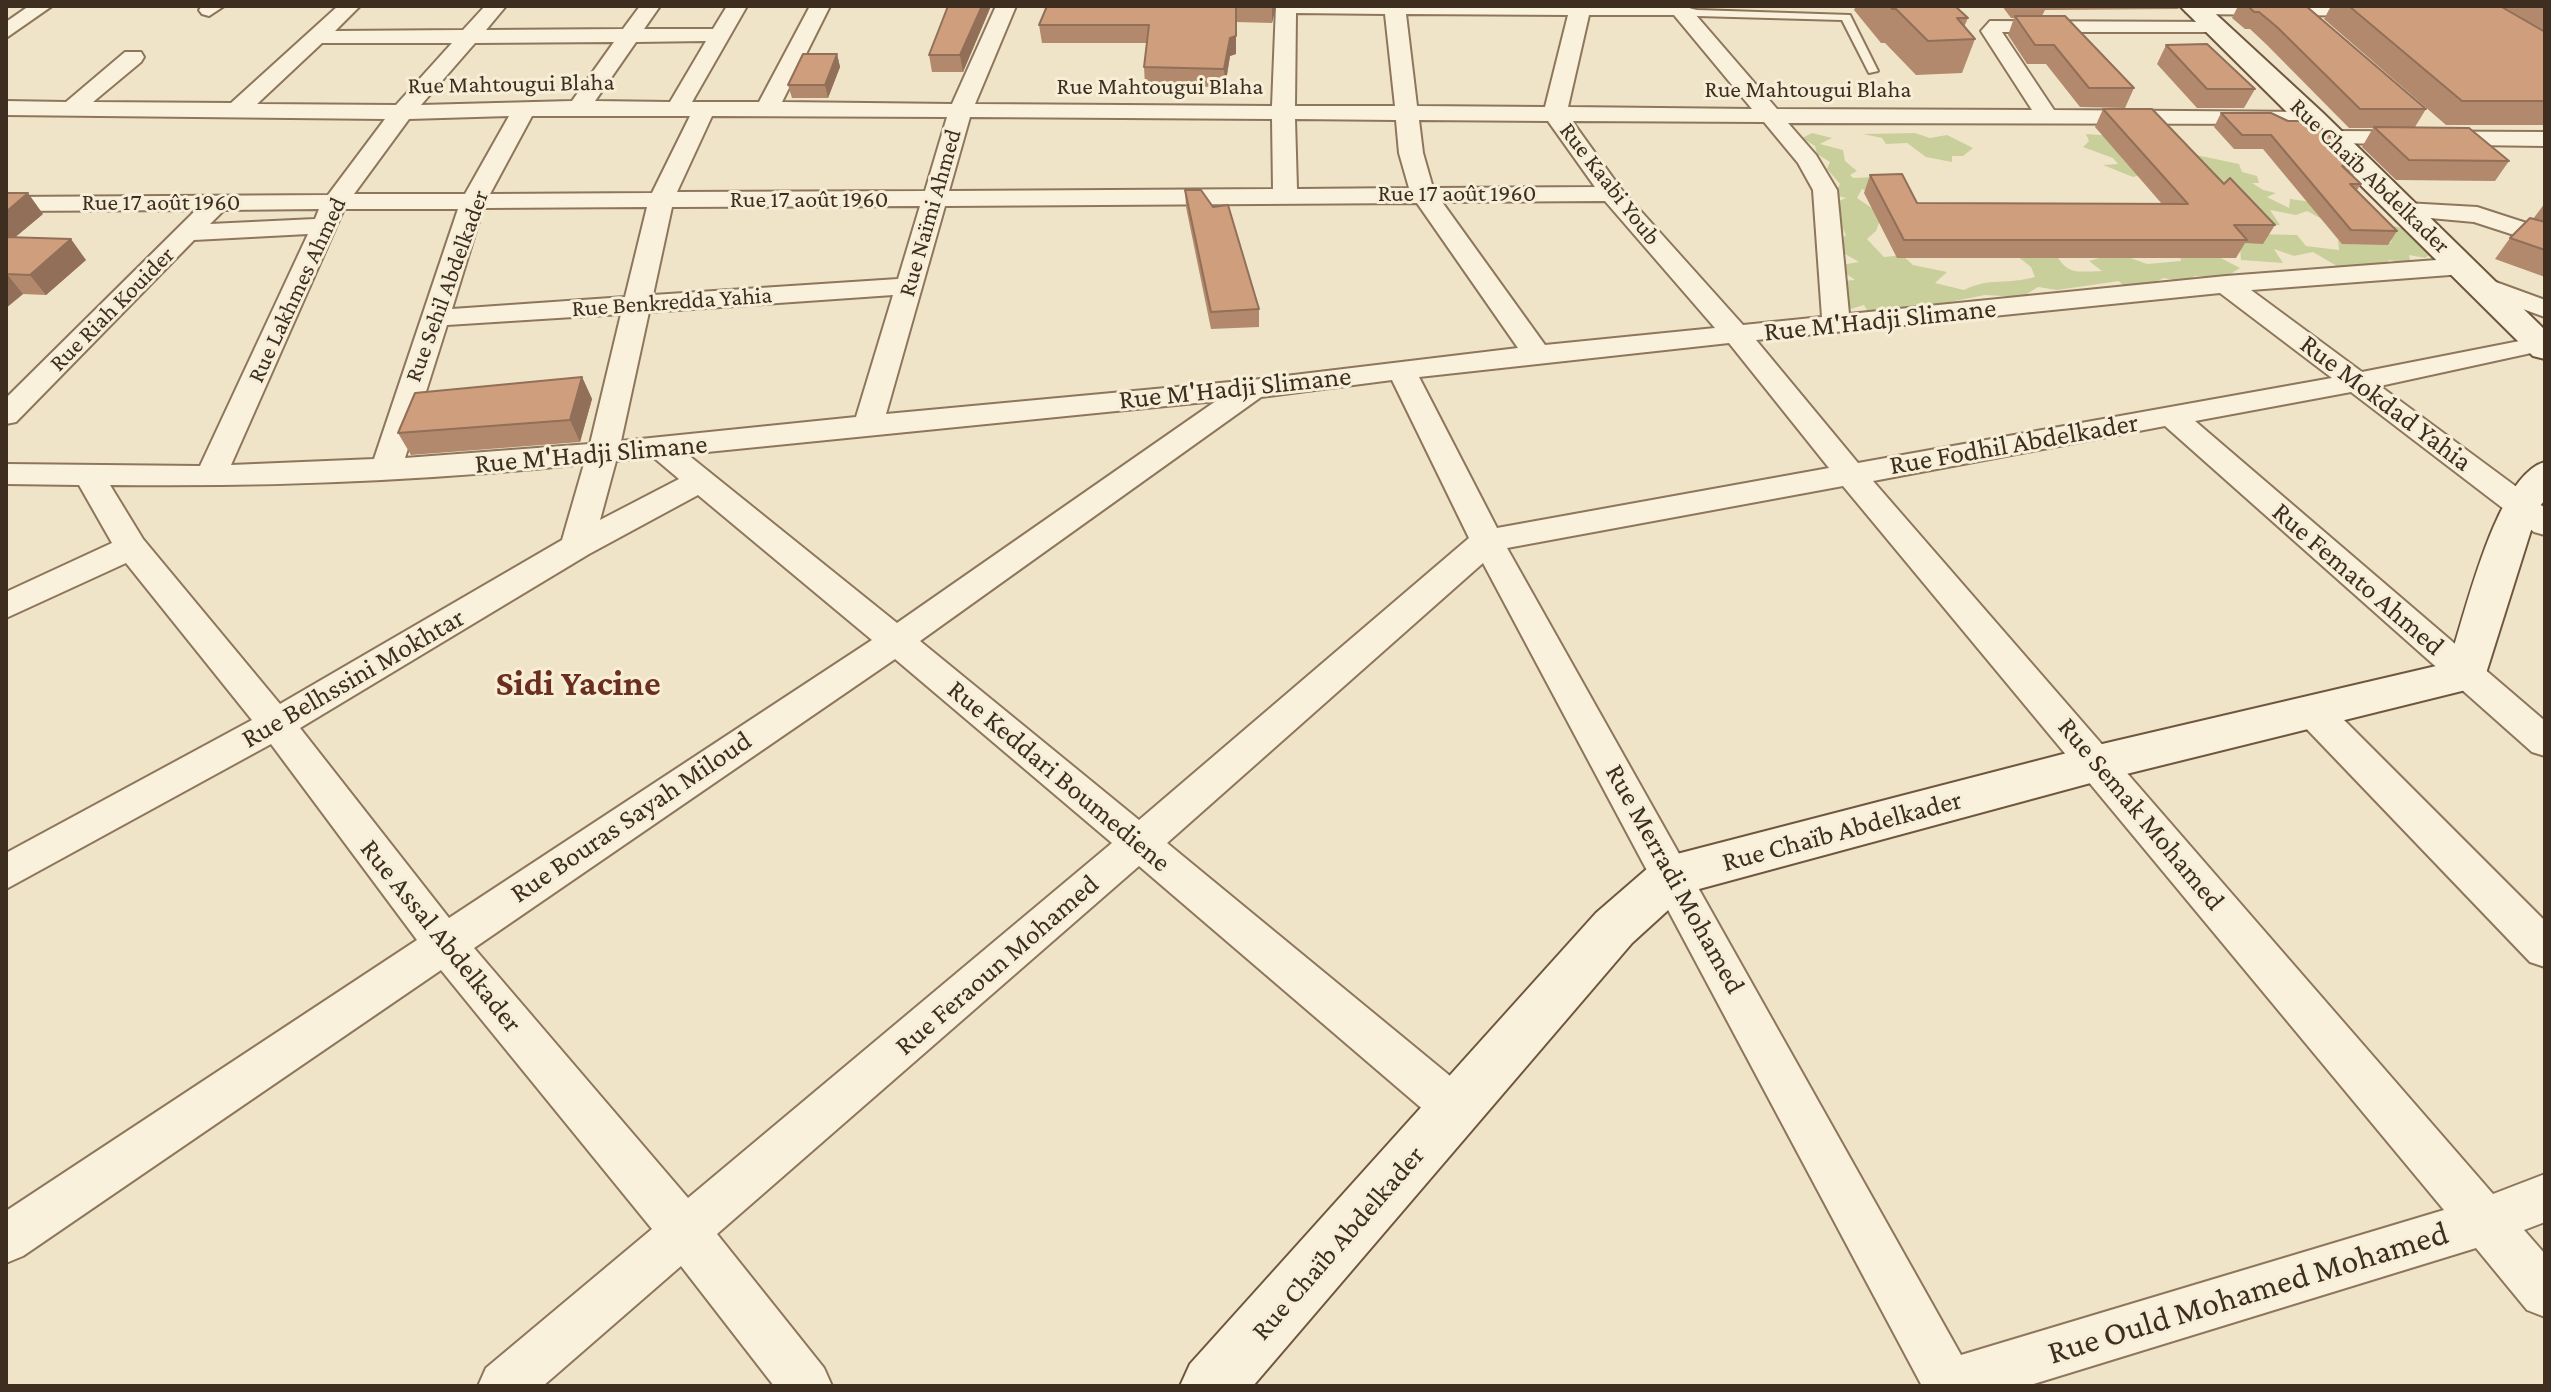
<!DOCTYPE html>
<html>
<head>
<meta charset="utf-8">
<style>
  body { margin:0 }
  #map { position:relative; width:2551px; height:1392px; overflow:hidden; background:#f0e4c8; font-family:"Crimson Pro",serif }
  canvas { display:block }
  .frame { position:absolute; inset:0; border:8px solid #3d2e20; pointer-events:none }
</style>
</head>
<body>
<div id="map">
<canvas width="2551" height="1392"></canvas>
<div class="frame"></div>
</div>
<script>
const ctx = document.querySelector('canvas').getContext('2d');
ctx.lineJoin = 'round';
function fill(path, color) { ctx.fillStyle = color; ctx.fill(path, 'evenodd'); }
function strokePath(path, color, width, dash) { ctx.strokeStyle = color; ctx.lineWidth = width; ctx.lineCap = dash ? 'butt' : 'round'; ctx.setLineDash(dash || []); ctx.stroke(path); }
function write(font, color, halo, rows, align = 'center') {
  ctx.font = font + ' "Crimson Pro",serif'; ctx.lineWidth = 6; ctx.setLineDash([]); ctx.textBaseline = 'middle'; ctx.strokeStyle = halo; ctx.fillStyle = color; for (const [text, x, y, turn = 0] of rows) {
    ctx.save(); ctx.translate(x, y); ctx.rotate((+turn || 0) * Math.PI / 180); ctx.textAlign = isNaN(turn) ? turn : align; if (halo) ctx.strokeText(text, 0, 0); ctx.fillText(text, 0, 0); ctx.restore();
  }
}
fill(new Path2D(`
  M1812,133L1832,138L1820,144L1843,150L1845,161L1857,171L1850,175L1853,178L1874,177L1877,195L1862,189L1857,198L1882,215L1876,231L1867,239L1884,257L1902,255L1913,265L1947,272L1935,283L1964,290C1990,277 2007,285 2035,277L2031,267L2007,248L2052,247C2066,275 2073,272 2102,271L2089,261L2117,253L2147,264L2181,261L2179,252L2213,254L2240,268L2224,278L2195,276L2185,282L2164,278L2143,287H2125L2119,281L2057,290L2038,287L2022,297L1985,295L1894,313L1868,312L1864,305L1851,309L1839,294L1841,281L1855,280L1835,266L1859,262L1833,247L1846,235L1831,204L1846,198L1834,195L1840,184L1827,169L1830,162L1817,154L1815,146L1802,138Z
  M1915,133L1930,138L1947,135L1973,148L1963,156H1952V162L1926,157L1907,143L1886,144L1882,138L1863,134Z
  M2086,134L2113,136L2167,156L2196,155L2239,164L2242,172L2257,176L2259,183H2252L2263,190L2276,193L2267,197L2289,208L2290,199L2312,202L2333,225L2307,211L2296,215L2270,210L2280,225L2254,226L2255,234L2297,235L2306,246L2339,250L2338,240L2354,241L2364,234L2391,243L2394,226L2422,234L2435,251L2425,258L2409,255L2411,264L2390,260L2375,269L2347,272L2313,252L2294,256L2274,249L2283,263L2241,260L2240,247L2152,172L2133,177L2103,165L2118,164L2113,158L2083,147L2089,141Z`), '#c9cf9b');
const lane = new Path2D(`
  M1680,6L1697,10L1850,15L1878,71L1869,73L1842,20L1697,16L1676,11L1675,9Z`);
const street = new Path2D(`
  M29,6H52L6,38V22Z
  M202,6H224L209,16L202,14L199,10Z
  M338,6H360L335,31L463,30L485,6H506L486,30L623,29L640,6H660L644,29H713L727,6H747L692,102H759L810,6H830L782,102L952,104L996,6H1016L975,104L1272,106L1276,6H1688L1777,109L2032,110L1981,31L1990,21L2221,22L2224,26L2221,30L2214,32H2002L2054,110L2313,112L2324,119L2321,124L1788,123L1816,155L1837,190L1849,314L2226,276L2463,258L2472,260L2476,266L2463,274L2251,290L2362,372L2545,336V350L2380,386L2545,508V535L2534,532L2351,392L2195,421L2545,721V756L2532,752L2165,426L1873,481L2493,1194L2545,1174V1222L2524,1230L2545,1254V1317L2527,1310L2476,1248L2027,1386H1922L1483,563L1167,843L1472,1094L1479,1109L1472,1124L1456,1131L1440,1124L1139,866L717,1234L824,1368L832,1386H774L681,1266L543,1386H478L486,1368L652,1229L441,970L23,1256L6,1263V1211L417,940L271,744L6,889V853L252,720L126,563L6,618V592L112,543L79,485L6,484V464L200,466L308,234L194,240L16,422L6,424V398L196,210L6,211V197L328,195L385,119L6,115V101L66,102L125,52H141L144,57L141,62L93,102L231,103ZM1296,13L1385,14L1395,106H1295ZM1406,14L1568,15L1545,107L1417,106ZM1589,15H1674L1752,109L1568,107ZM706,41L670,102L595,101L636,42ZM614,42L572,101L421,105L475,43ZM322,43H452L396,105L257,104ZM509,116L465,194H354L409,119ZM532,116H690L652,193L490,194ZM712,116L947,117L925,191L677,192ZM970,117L1272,119L1273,189L949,191ZM1295,119L1396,120L1399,153L1409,188L1297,189ZM1419,120L1548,121L1595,187L1433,188L1423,153ZM1572,121L1764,122L1798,163L1813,190L1822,317L1743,325L1621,189ZM1605,201L1715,328L1545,345L1442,202ZM1417,203L1518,348L1252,380L886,414L945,206ZM920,206L898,279L653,295L672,207ZM647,207L625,297L452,309L483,208ZM319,209L315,219L210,224L224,210ZM344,209H458L374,459L231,465ZM2220,293L2332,378L1858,463L1756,340ZM893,295L856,417L621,441L649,312ZM621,314L590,444L405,458L447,325ZM1729,343L1829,468L1497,528L1419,377ZM1392,380L1469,538L1139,820L920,641L1261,397ZM1216,401L897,623L687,454ZM653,457L679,479L600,520L616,461ZM584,464L562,540L280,704L143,539L110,485C269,487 427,481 584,464ZM1843,486L2444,1210L1961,1355L1507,548ZM698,495L872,640L449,918L300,728L589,554ZM895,659L1112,843L688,1198L474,948Z
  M2184,6H2387L2390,10L2380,16L2193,14L2186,12Z
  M2332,131L2545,132V146L2324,143L2320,138L2324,133Z
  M2406,203L2477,207L2545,229V245L2474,222L2397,215L2394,210Z
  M2482,277L2545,300V317L2473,291L2469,285L2473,279Z
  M2314,699L2327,703L2545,921V967L2530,962L2301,723L2296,713L2301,703Z`);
const secondary = new Path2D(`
  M2180,6H2207L2323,113L2545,330V359L2533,356Z
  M2545,462V500L2538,508L2482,686L2098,781L1688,892L1632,943L1253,1386H1180L1190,1364L1596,913L1656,861L1673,855L2098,745L2449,663C2465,615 2496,475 2545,462Z`);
strokePath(lane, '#8d765c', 4);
strokePath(street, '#8d765c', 4);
strokePath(secondary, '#6f573f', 4);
fill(lane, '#faf1dc');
fill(street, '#faf1dc');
fill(secondary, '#faf1dc');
fill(new Path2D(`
  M948,6H991L963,72H932L929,55Z
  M1047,6H1276L1272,23L1236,22V54L1230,56L1225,87L1145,86L1144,67L1147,43H1042L1039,25Z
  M1856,6H1955L1968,18L1964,27L1975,39L1962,73L1916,75L1885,43H1881L1854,10Z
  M2002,6H2180L2178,9L2045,10L2042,16L2134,88L2125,108L2080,107L2046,64H2027L2008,35L2014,18H2011Z
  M2238,6H2306L2426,109L2415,127L2509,161L2495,181L2396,180L2362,147L2373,128H2349L2267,45L2250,29H2245L2232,18Z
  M2331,6H2545V125H2446L2324,19Z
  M2166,45L2255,89L2244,108H2197L2157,64Z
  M837,54L840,67L828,98H792L788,85Z
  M2103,109L2224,184L2275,225L2263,244L2245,243L2236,258H1897L1864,193L1870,175L1917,203L2162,204L2095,127Z
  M2221,113L2360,166L2353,176L2361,184L2357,190L2397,231L2388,245L2342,244L2263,149H2234L2214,127Z
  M1185,190L1213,207L1259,309V327L1211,329L1186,207Z
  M6,193L43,214L15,237L86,260L46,295L23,294L6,308Z
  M2545,203V277L2495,259L2510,238L2533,219Z
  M582,377L592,399L580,442L411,455L398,433Z`), '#b2896c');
fill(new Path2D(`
  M982,6H991L963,72L960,55Z
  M1236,6V54L1230,56L1225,87L1224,69Z
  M1272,6H1276L1272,23Z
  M837,54L840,67L828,98L825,85Z
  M28,193L43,214L6,245V212Z
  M71,239L86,260L46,295L30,275Z
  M6,273L23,294L6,308Z
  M582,377L592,399L580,442L570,420Z`), '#916f58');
const building = new Path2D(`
  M948,6H982L960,55H929Z
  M1047,6H1236V36L1230,38L1224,69L1144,67L1149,25H1039Z
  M1890,6H1955L1968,18H1957L1975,39L1928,41L1896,9H1892Z
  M2248,6H2306L2426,109H2360L2277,27L2259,12H2254Z
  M2349,6H2500L2545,32V101H2462Z
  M2015,16H2065L2134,88H2089L2054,45H2035Z
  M2207,44L2255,89H2207L2166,45Z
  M803,54H837L825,85H788Z
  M2103,109H2152L2224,184L2230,178L2275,225H2234L2247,240H1904L1870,175L1902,174L1917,203L2188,204Z
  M2221,113H2271L2288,121H2314L2360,166H2342L2361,184H2350L2397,231L2351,230L2271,135H2242Z
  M2374,127L2469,128L2509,161L2409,160Z
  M1185,190H1201L1213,207L1228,205L1259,309L1211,312Z
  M6,193H28L6,212Z
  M2530,218L2545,222V250L2510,238Z
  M6,237L71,239L30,275L6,274Z
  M582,377L570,420L398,433L415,393Z`);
fill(building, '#cf9f7d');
strokePath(building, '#916f58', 2);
write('24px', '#3d2e20', '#f7eed8', [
  ["Rue Mahtougui Blaha",511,84,-1],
  ["Rue Mahtougui Blaha",1160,87],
  ["Rue Mahtougui Blaha",1808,90],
  ["Rue Chaïb Abdelkader",2370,176,44],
  ["Rue Kaabi Youb",1610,184,52],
  ["Rue 17 août 1960",1457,194],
  ["Rue 17 août 1960",809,200],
  ["Rue 17 août 1960",161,203],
  ["Rue Naïmi Ahmed",930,213,-74],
  ["Rue Sehil Abdelkader",447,286,-70],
  ["Rue Lakhmes Ahmed",297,290,-65],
  ["Rue Benkredda Yahia",672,302,-4],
  ["Rue Riah Kouider",112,309,-45]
]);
write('28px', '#3d2e20', '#f7eed8', [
  ["Rue M'Hadji Slimane",1880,320,-6],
  ["Rue M'Hadji Slimane",1235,388,-6],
  ["Rue Mokdad Yahia",2386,403,37],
  ["Rue Fodhil Abdelkader",2014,444,-10],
  ["Rue M'Hadji Slimane",591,454,-5],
  ["Rue Femato Ahmed",2358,579,41],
  ["Rue Belhssini Mokhtar",353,678,-30],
  ["Rue Keddari Boumediene",1059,776,40],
  ["Rue Semak Mohamed",2141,814,50],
  ["Rue Bouras Sayah Miloud",631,817,-34],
  ["Rue Chaïb Abdelkader",1842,831,-15],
  ["Rue Merradi Mohamed",1675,879,61],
  ["Rue Assal Abdelkader",441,936,51],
  ["Rue Feraoun Mohamed",997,965,-41],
  ["Rue Chaïb Abdelkader",1338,1243,-49]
]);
write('34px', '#3d2e20', '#f7eed8', [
  ["Rue Ould Mohamed Mohamed",2248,1293,-17]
]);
write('bold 36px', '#6b2e1e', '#f7eed8', [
  ["Sidi Yacine",578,684]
]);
</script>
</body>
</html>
